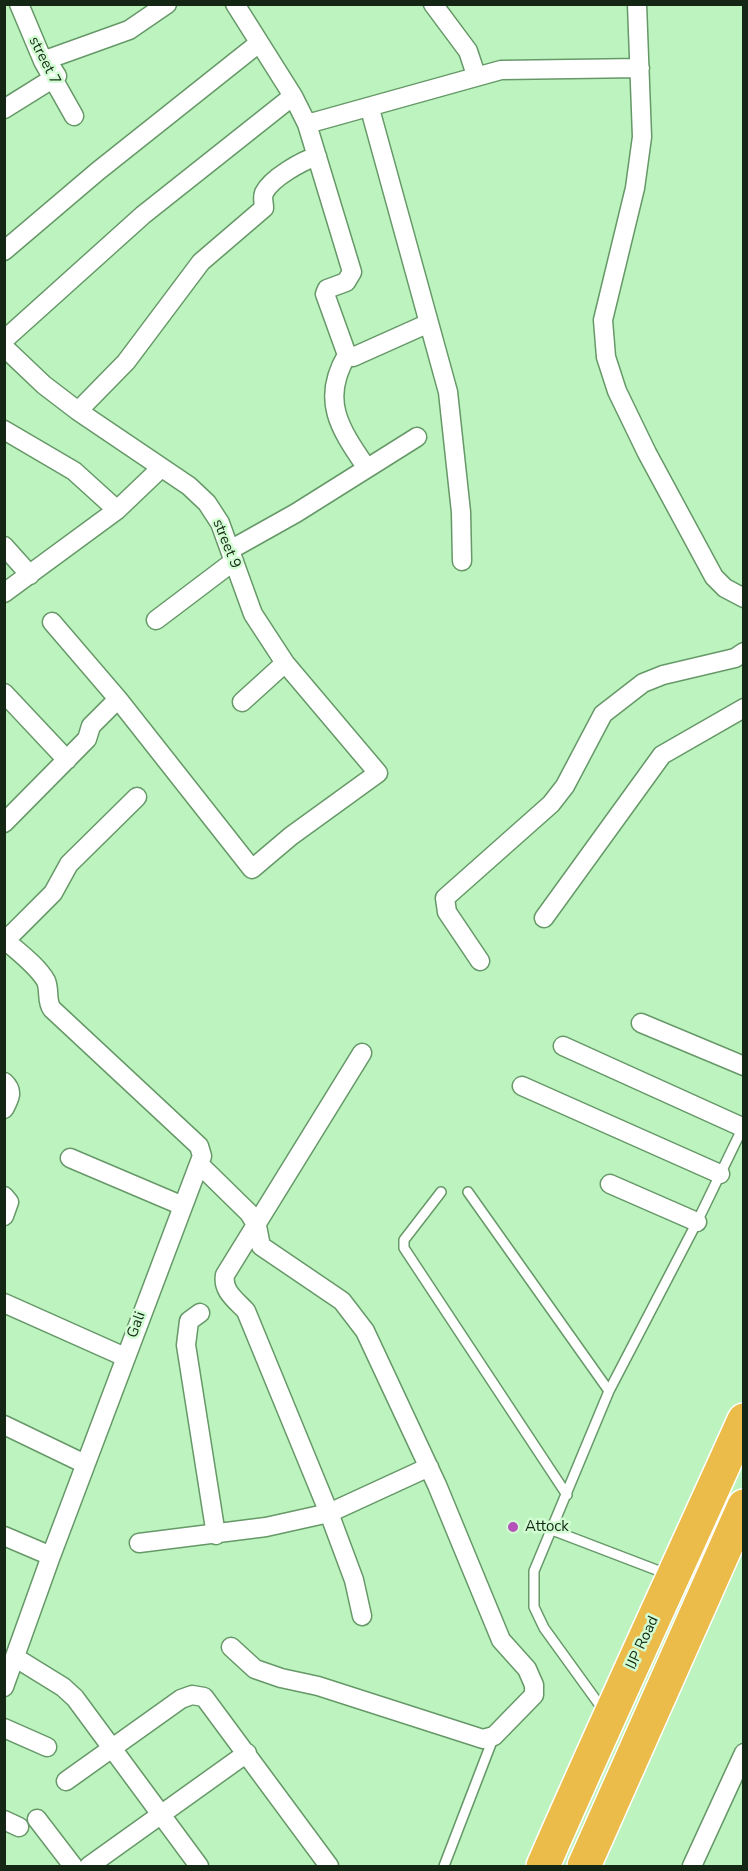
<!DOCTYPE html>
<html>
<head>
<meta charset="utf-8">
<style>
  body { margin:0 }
  #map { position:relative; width:748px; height:1871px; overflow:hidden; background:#bdf3bf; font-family:"Nunito Sans",sans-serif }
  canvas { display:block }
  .frame { position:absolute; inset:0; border:6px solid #132714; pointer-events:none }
</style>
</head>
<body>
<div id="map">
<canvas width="748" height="1871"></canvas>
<div class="frame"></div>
</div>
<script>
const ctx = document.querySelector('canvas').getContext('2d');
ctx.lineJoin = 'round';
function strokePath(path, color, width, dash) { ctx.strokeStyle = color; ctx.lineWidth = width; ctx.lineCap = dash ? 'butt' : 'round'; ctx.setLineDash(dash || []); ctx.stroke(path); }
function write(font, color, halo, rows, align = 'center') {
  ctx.font = font + ' "Nunito Sans",sans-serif'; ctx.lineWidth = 5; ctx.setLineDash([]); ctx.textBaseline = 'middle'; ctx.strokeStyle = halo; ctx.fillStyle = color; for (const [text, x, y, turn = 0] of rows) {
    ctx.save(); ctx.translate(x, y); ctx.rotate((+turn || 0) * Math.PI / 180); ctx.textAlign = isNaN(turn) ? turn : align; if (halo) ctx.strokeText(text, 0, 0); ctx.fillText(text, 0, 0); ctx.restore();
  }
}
const lane = new Path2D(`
  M441,1192L404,1240V1248L567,1495
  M468,1192L609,1391
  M552,1530L667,1574
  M604,1711L544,1628L534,1607V1571L609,1391L697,1222L744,1125
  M444,1866L494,1736`);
const street = new Path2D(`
  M19,4L43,61L74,116
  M235,4L293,96L307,124L352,272L346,282L327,289L325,294L347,355L353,357L429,323
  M433,4L468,51L476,75
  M637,4L642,137L635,188L603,320L606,357L617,391L647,453L714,577L725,588L744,598
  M4,109L57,76L50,65L51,58L129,30L167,4
  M370,109L448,392L461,512L462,561
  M307,124L501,70L640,68
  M4,251L98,171L259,43
  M4,340L143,215L293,96
  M4,347L44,385L78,411L189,486L207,503L220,523L253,614L285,663L378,773L291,836L252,869L118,699L91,726L87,739L4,823
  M347,355C320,400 340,429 366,467
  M78,411L126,362L201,262L264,208C264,203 262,198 264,193C271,178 302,161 317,156
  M4,430L74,471L117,510
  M4,546L30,575
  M230,550L296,513L417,437
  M4,593L117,510L161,468
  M156,620L234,561
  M52,622L118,699
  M4,693L67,760
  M242,702L285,663
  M544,918L662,755L744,708
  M4,939C17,951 37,965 46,981C50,990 46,1001 52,1009L199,1146L202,1156L51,1556
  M6,940L53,893L69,864L137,797
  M480,961L447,912L445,898L551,804L565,786L603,714L643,683L663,675L735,658L744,652
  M641,1023L744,1066
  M563,1046L742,1127
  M362,1053L225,1275C222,1291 236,1300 246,1311L329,1513L354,1580L362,1616
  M4,1082C14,1091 10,1098 4,1109
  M522,1086L720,1174
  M70,1158L183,1206
  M199,1164L249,1213L257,1226L261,1246L342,1301L365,1331L437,1485L501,1640L527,1669L534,1685V1695L494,1736L483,1739L318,1686L281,1678L255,1669L231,1647
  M610,1184L697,1222
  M4,1196L9,1202L4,1216
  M4,1303L125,1357
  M200,1313L189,1321L186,1345L216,1535
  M4,1425L85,1464
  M4,1536L51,1556L4,1687
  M139,1543L266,1527L329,1513L429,1467
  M16,1658L63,1687L75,1698L199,1866
  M4,1728L47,1747
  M66,1781L181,1699L192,1695L204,1697L329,1866
  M37,1819L73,1866
  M4,1820L19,1827
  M89,1866L247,1753
  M692,1866L744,1753`);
const highway = new Path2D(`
  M543,1866C608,1717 677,1569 744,1420
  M584,1866L744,1506`);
strokePath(lane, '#669868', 12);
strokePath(street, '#669868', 21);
strokePath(highway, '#fff', 36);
strokePath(lane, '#fff', 9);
strokePath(street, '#fff', 18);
strokePath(highway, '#ecbc4a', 33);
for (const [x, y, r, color] of [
  [513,1527,6,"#b452b9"]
]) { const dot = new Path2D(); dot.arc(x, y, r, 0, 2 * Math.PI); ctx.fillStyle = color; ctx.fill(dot); strokePath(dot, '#d2fdd3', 2); }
write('15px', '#132714', '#d2fdd3', [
  ["street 7",44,61,63],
  ["street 9",226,544,68],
  ["Gali",137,1325,-70],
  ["IJP Road",643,1643,-65]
]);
write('15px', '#132714', '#d2fdd3', [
  ["Attock",525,1527]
], 'left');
</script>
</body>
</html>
